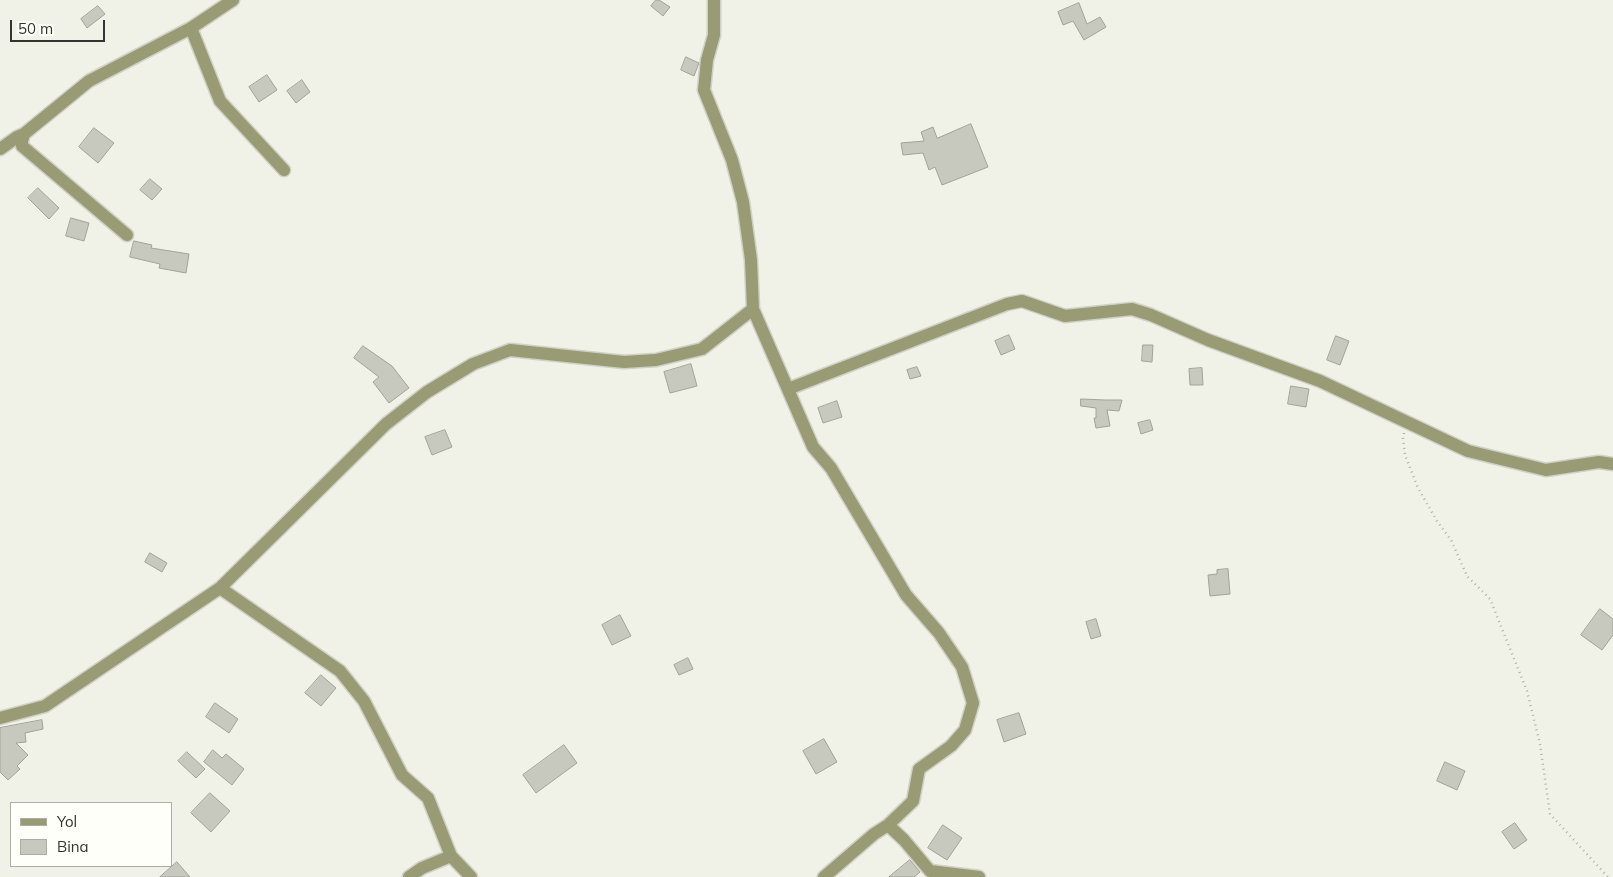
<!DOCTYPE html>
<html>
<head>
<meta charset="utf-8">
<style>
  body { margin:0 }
  #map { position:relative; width:1613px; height:877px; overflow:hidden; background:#f1f2e7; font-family:Mulish,sans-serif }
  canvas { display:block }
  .legend { position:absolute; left:10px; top:802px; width:162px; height:65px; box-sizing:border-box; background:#fefff8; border:1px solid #adada8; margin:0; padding:6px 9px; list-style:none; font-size:15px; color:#33332f }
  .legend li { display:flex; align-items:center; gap:10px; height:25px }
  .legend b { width:25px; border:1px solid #adada8 }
  .scale { position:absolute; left:10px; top:20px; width:95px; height:22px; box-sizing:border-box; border:2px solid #33332f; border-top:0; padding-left:6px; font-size:15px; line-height:18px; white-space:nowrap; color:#33332f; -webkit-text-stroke:4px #fefff8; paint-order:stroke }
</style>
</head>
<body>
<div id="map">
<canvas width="1613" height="877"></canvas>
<ul class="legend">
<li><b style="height:6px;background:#999b74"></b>Yol</li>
<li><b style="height:14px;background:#c8c9be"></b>Bina</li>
</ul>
<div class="scale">50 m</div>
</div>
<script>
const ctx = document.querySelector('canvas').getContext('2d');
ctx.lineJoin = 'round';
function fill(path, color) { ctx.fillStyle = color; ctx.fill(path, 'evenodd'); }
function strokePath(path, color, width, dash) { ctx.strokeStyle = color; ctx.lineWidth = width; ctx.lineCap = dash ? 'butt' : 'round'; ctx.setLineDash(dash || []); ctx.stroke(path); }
const building = new Path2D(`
  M656,0H659L670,7L663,16L651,6Z
  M1079,3L1087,24L1100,17L1106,27L1084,40L1073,21L1063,25L1058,12Z
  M98,6L105,14L87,28L81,19Z
  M686,57L699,63L694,76L681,70Z
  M267,75L277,90L259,102L249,87Z
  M302,80L310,92L296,103L287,91Z
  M971,124L988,167L942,185L935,167L929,170L923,153L903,155L901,143L924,141L921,132L933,127L937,138Z
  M94,128L114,143L98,163L79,147Z
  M150,179L162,189L152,200L140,190Z
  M38,188L59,208L49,219L28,198Z
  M71,218L89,223L84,241L66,236Z
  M134,241L152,245L151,248L189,254L186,273L159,268L160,264L130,257Z
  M1009,335L1015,349L1001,355L995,341Z
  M1336,336L1349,341L1340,365L1327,360Z
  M1143,345H1153L1152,362L1142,361Z
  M363,346L392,366L409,388L389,403L373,382L379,377L354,358Z
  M691,364L697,386L670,393L664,372Z
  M917,367L921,376L910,379L907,370Z
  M1202,368L1203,385H1190L1189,369Z
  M1291,386L1309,389L1306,407L1288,404Z
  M1081,399L1105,400H1122L1119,411L1107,410L1110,426L1096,428L1094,418H1096V408L1081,406Z
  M837,401L842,417L823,423L818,408Z
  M1150,420L1153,430L1141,434L1138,423Z
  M445,430L452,447L432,455L425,437Z
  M150,553L167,563L162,572L145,562Z
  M1228,569L1230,594L1210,596L1208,575L1217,574V570Z
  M1600,609L1613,619V635L1602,650L1581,635Z
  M620,615L631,636L612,645L602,625Z
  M1096,619L1101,636L1091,639L1086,622Z
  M688,658L693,669L679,675L674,665Z
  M321,675L336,688L321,706L305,693Z
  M215,703L238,719L229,733L206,717Z
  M1019,713L1026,734L1004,742L997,720Z
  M42,720L43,729L25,733L26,742L16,743L28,755L17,766L20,769L8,780L0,772V728Z
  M824,739L837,762L816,774L803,751Z
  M564,745L577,763L536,793L523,775Z
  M213,750L222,758L226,754L244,769L232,785L204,762Z
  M187,752L205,769L196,778L178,761Z
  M1445,762L1465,771L1457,790L1437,781Z
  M210,793L230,811L211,832L191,813Z
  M1515,823L1527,840L1514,849L1502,832Z
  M943,825L962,838L947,860L928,848Z
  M910,860L920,872L914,877H889Z
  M177,862L190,877H160Z`);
fill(building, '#c8c9be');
strokePath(building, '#a1a298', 1);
const minor = new Path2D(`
  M714,0V35L707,60L704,90L732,160L743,202L751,260L753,309L813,447L831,468L906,595L939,633L962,667L973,703L965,730L951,746L919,769L913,801L888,825
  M191,28L220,101L284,170
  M24,134L22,141V146L127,235
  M0,149L17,137L24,134L89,81L191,28L233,0
  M788,389L1007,304L1022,301L1065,316L1132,309L1151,315L1208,340L1320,381L1468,451L1546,470L1599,462L1613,464
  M0,718L45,706L220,588
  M451,856L428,798L402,775L364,701L340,671L220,588L386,424L427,392L473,364L510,350L624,362L656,360L702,349L753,309
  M409,877L422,868L451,856L471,877
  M824,877L874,834L888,825L904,840L930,871L979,877`);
strokePath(minor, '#cfd0c6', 15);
strokePath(new Path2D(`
  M1404,433L1403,438L1405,455L1418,488L1437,521L1451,540L1467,576L1490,599L1527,691L1540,744L1550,814L1608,877`), '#b0b1a8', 2.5, [1, 4]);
strokePath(minor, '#999b74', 12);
</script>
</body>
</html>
